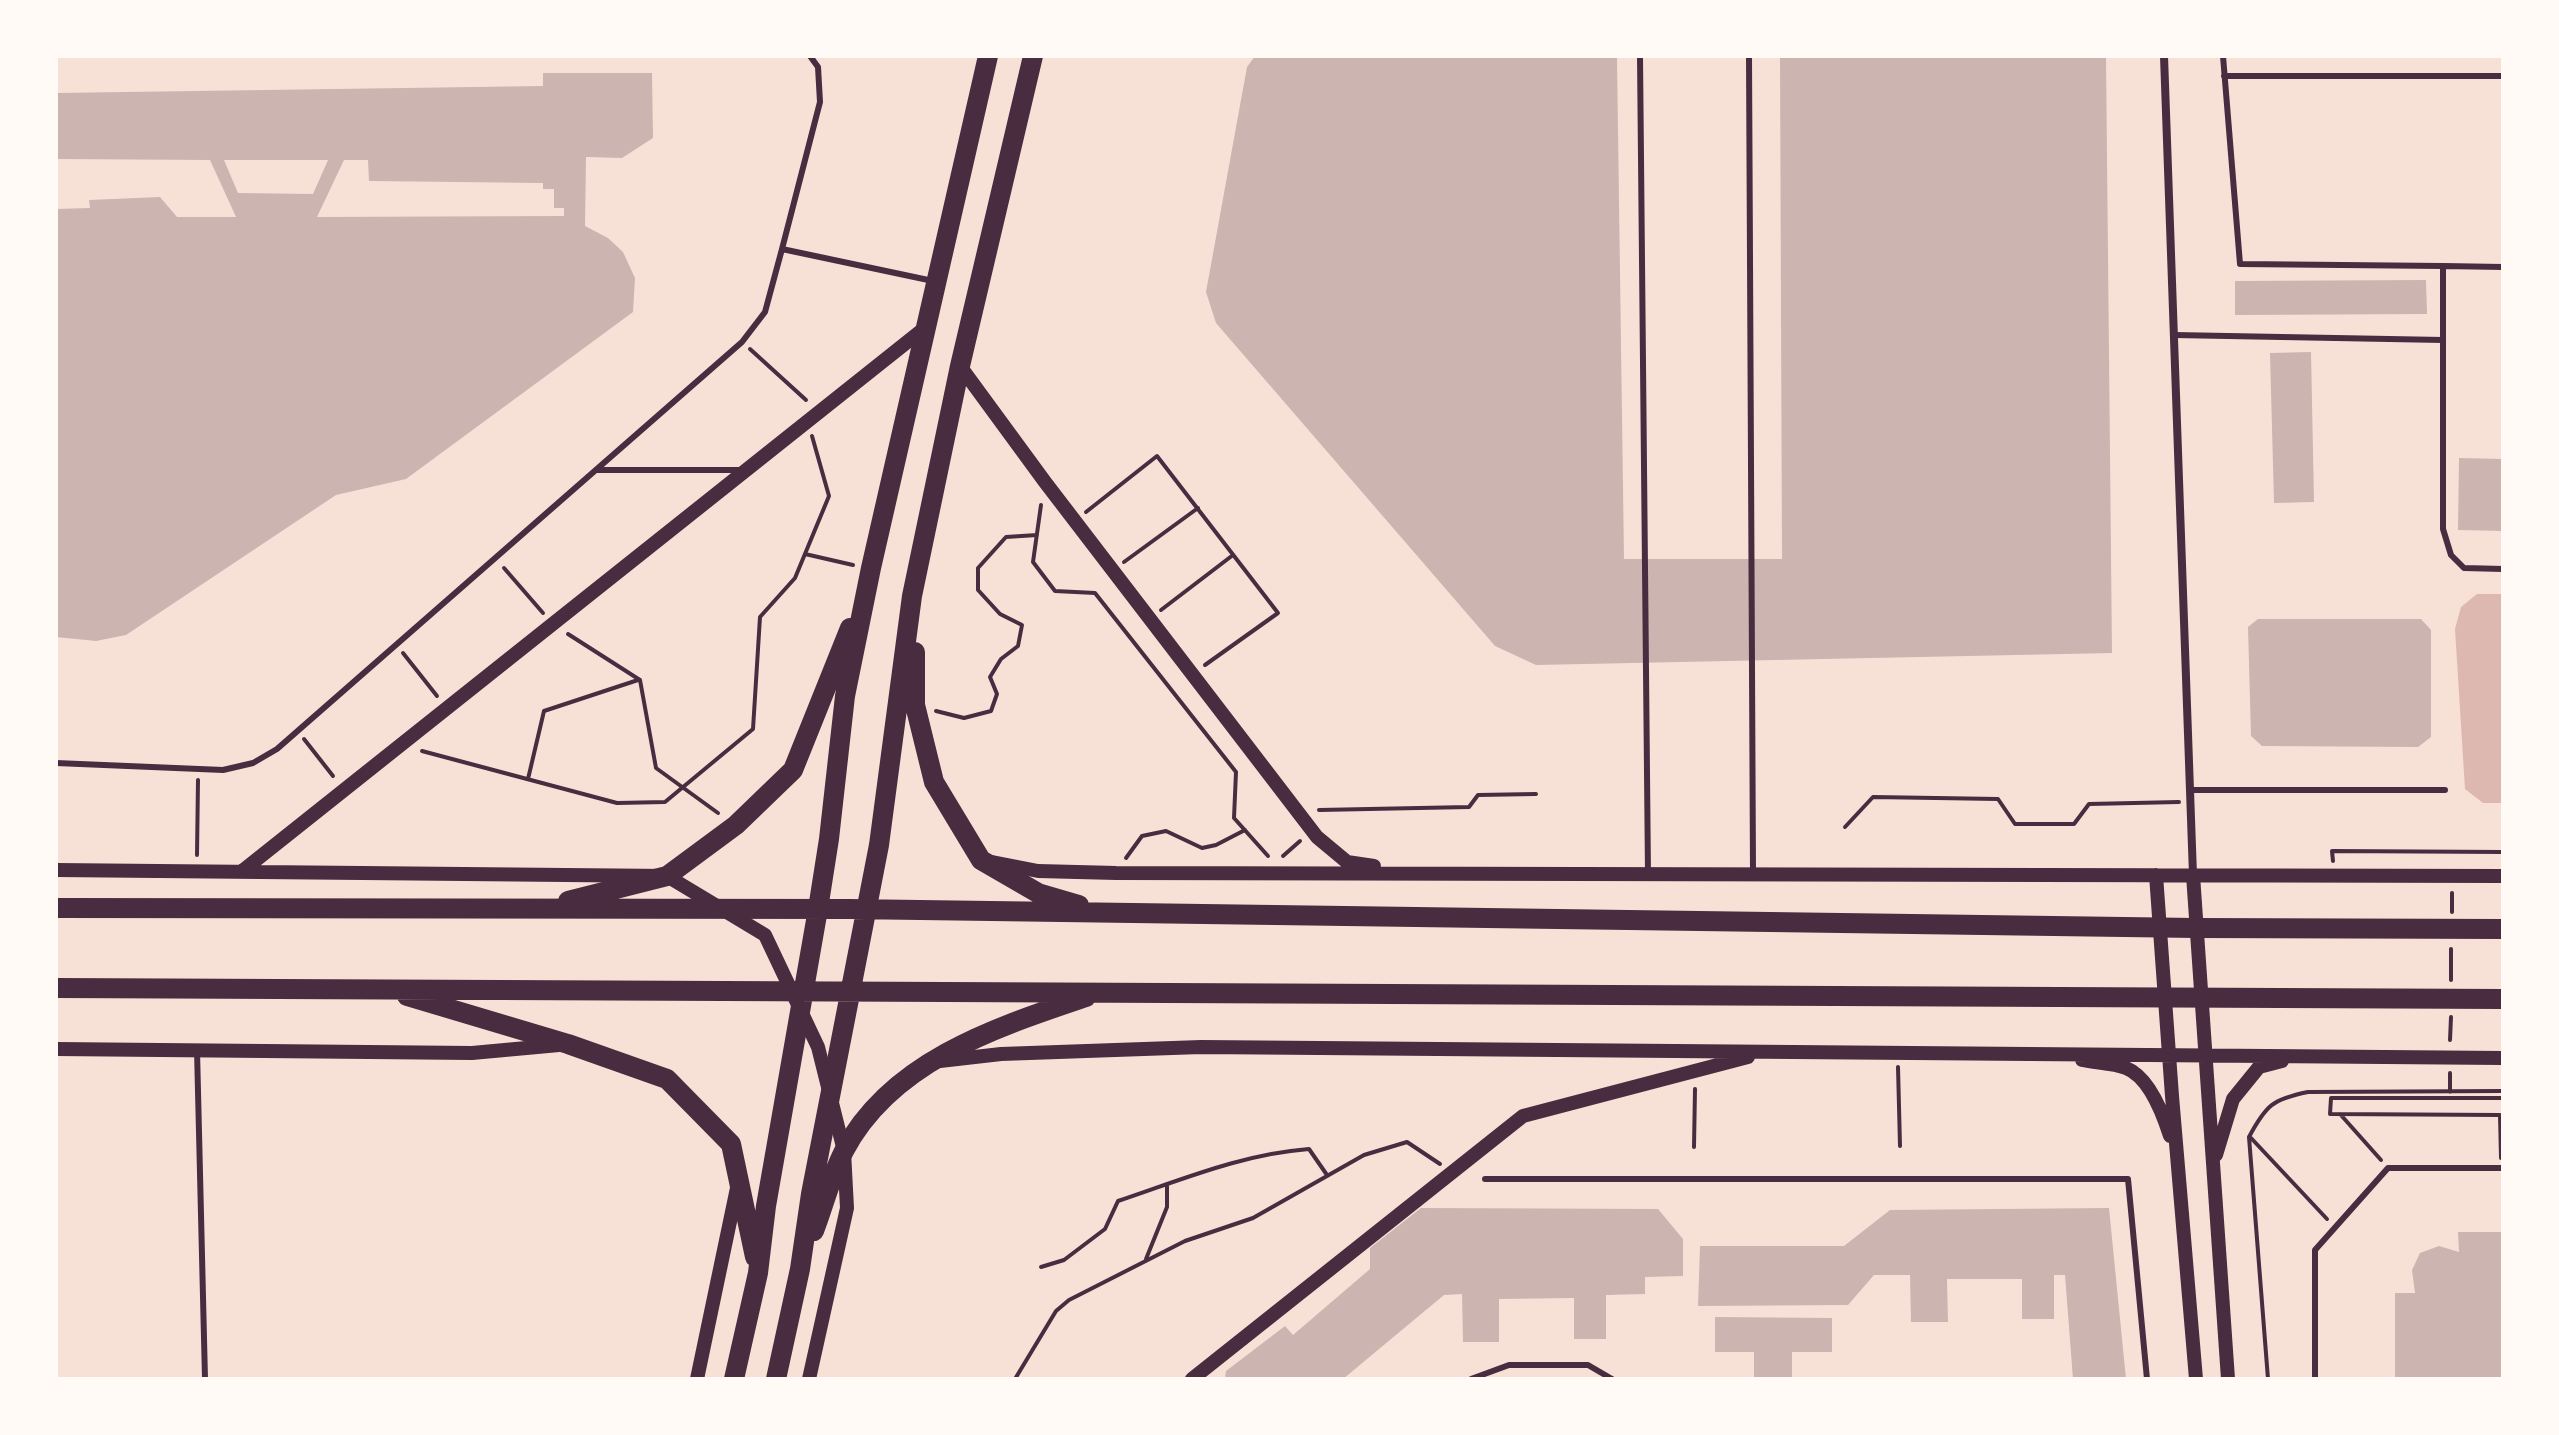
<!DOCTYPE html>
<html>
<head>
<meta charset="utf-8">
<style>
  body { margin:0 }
  #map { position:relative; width:2559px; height:1435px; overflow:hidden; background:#f7e1d7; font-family:Georgia,serif }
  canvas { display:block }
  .frame { position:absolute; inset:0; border:58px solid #fffaf5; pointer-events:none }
</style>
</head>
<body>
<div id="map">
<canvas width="2559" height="1435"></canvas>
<div class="frame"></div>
</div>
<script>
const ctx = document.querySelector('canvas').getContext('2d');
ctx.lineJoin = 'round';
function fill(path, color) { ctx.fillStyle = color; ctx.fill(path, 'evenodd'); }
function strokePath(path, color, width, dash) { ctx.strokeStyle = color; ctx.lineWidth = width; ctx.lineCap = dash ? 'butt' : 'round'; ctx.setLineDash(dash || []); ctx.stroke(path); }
fill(new Path2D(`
  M2477,594H2503V803H2483L2465,789L2455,629L2461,607Z`), '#dcb8b0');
fill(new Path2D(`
  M1255,56H1616L1617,58L1624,559H1782L1780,56H2106L2112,653L1536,665L1495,646L1216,323L1206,292L1247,67Z
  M543,73H652L653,138L622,158L586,157L585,226L608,238L623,252L635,278L633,312L406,479L336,495L126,635L96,641L56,637V209L90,208L89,200L160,197L177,217H236L210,160L56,159V93L543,86ZM224,160H328L313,194L238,193ZM344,160H368L369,181L543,183V189H554V208H564V216L317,217Z
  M2426,280L2427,314L2235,315V281Z
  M2311,352L2314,502L2274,503L2270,353Z
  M2459,458L2503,459V531L2458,530Z
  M2258,619H2421L2431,630V737L2418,747L2262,746L2251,736L2248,627Z
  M1421,1208L1658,1209L1683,1239V1276L1645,1277V1294L1606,1295V1339H1574V1298L1499,1299V1342H1463L1462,1294L1444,1295L1343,1379H1225L1226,1371L1285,1326L1293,1335L1370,1269V1248Z
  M2109,1208L2126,1379H2073L2065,1275H2054V1319H2022V1279H1947L1948,1322H1911L1910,1275H1874L1848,1305L1698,1306L1700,1246H1844L1890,1210Z
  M2458,1232H2503V1379H2395V1293H2415L2412,1270L2420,1253L2439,1246L2459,1252Z
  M1715,1317L1832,1318V1352H1792V1379H1754V1352H1715Z`), '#ccb4b1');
strokePath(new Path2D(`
  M750,349L806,400
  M1041,505L1033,562L1055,591L1095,593L1236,772L1234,818L1268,856
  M1086,512L1157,456L1278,613L1205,665
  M805,554L853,565
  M1124,562L1198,508
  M504,568L543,613
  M1161,610L1233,555
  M568,634L640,680L656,768L718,813
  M403,653L437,696
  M936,711L964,718L991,711L997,694L990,677L1001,659L1018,646L1022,625L1000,614L978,590V568L1006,537L1037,535
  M304,739L333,776
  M422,751L617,803L665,802L753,729L760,617L795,578L829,496L812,436
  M528,779L544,711L638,680
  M1319,810L1469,807L1478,795L1536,794
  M1845,827L1873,797L1998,799L2015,824H2074L2089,804L2179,802
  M197,855L198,780
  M1283,856L1300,841
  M1126,858L1142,836L1166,831L1202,848L1216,845L1245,830
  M2333,861L2332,851L2503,852
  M2452,912V893
  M2451,980V949
  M2450,1040L2451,1017
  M1898,1067L1900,1146
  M2450,1092V1073
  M2340,1114L2381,1160
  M2251,1138L2327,1219
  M1694,1147L1695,1089
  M2501,1158L2500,1115L2330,1114L2331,1098H2503
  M1146,1259L1167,1207V1184
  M1041,1267L1064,1260L1105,1229L1118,1201C1181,1180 1242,1154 1309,1149L1327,1175
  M1015,1379L1056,1311L1069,1300L1185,1241L1253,1218L1364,1155L1407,1142L1440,1164
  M2268,1379L2249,1137C2266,1105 2273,1099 2308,1092L2503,1091`), '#4a2c40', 4);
strokePath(new Path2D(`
  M810,56L818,67L820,102L782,249L933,281
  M1640,56L1648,874
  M1749,56L1753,872
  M2223,56L2240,264L2443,266V529L2451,555L2464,568L2503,569
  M2224,76H2503
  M2443,266L2503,267
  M2174,335L2443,340
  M598,470H742
  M56,763L223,770L253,763L277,749L742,342L765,312L782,249
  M2190,790H2445
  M197,1050L205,1379
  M1485,1179H2128L2147,1379
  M1471,1379L1509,1365H1588L1612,1379
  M2315,1379V1250L2388,1168H2503`), '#4a2c40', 6);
strokePath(new Path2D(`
  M2164,56L2193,875`), '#4a2c40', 8);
strokePath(new Path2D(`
  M960,366L1045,482L1317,837L1347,862L1374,866
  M992,862L1038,871L1116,873L2503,876
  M56,870L667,876L765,935L818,1047L844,1151L847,1208L809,1379
  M241,872L926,327
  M2156,875L2172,1096L2196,1379
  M2193,875L2228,1379
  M56,1049L472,1053L559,1045
  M2082,1060C2096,1063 2113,1063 2126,1068C2149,1077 2163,1114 2170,1136
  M940,1061L1001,1054L1201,1047L2503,1058
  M2216,1155L2233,1099L2259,1067L2282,1061
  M697,1379L737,1188
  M1192,1379L1523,1116L1748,1057`), '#4a2c40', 14);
strokePath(new Path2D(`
  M915,652V705L934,782L981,860L1038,893L1079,905
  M568,901L667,876L736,825L793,770L850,628
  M56,908L849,909L2195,928L2503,929
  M56,988L2503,999
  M407,996L568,1044L667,1079L731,1144L755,1257
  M814,1231C824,1205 831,1176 844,1151C891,1061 997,1027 1086,997
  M734,1379L758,1273L766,1206L818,909L829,839L845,696L871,568L988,56
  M776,1379L800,1269L811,1194L879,845L912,596L960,366L1033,56`), '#4a2c40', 20);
</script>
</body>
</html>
